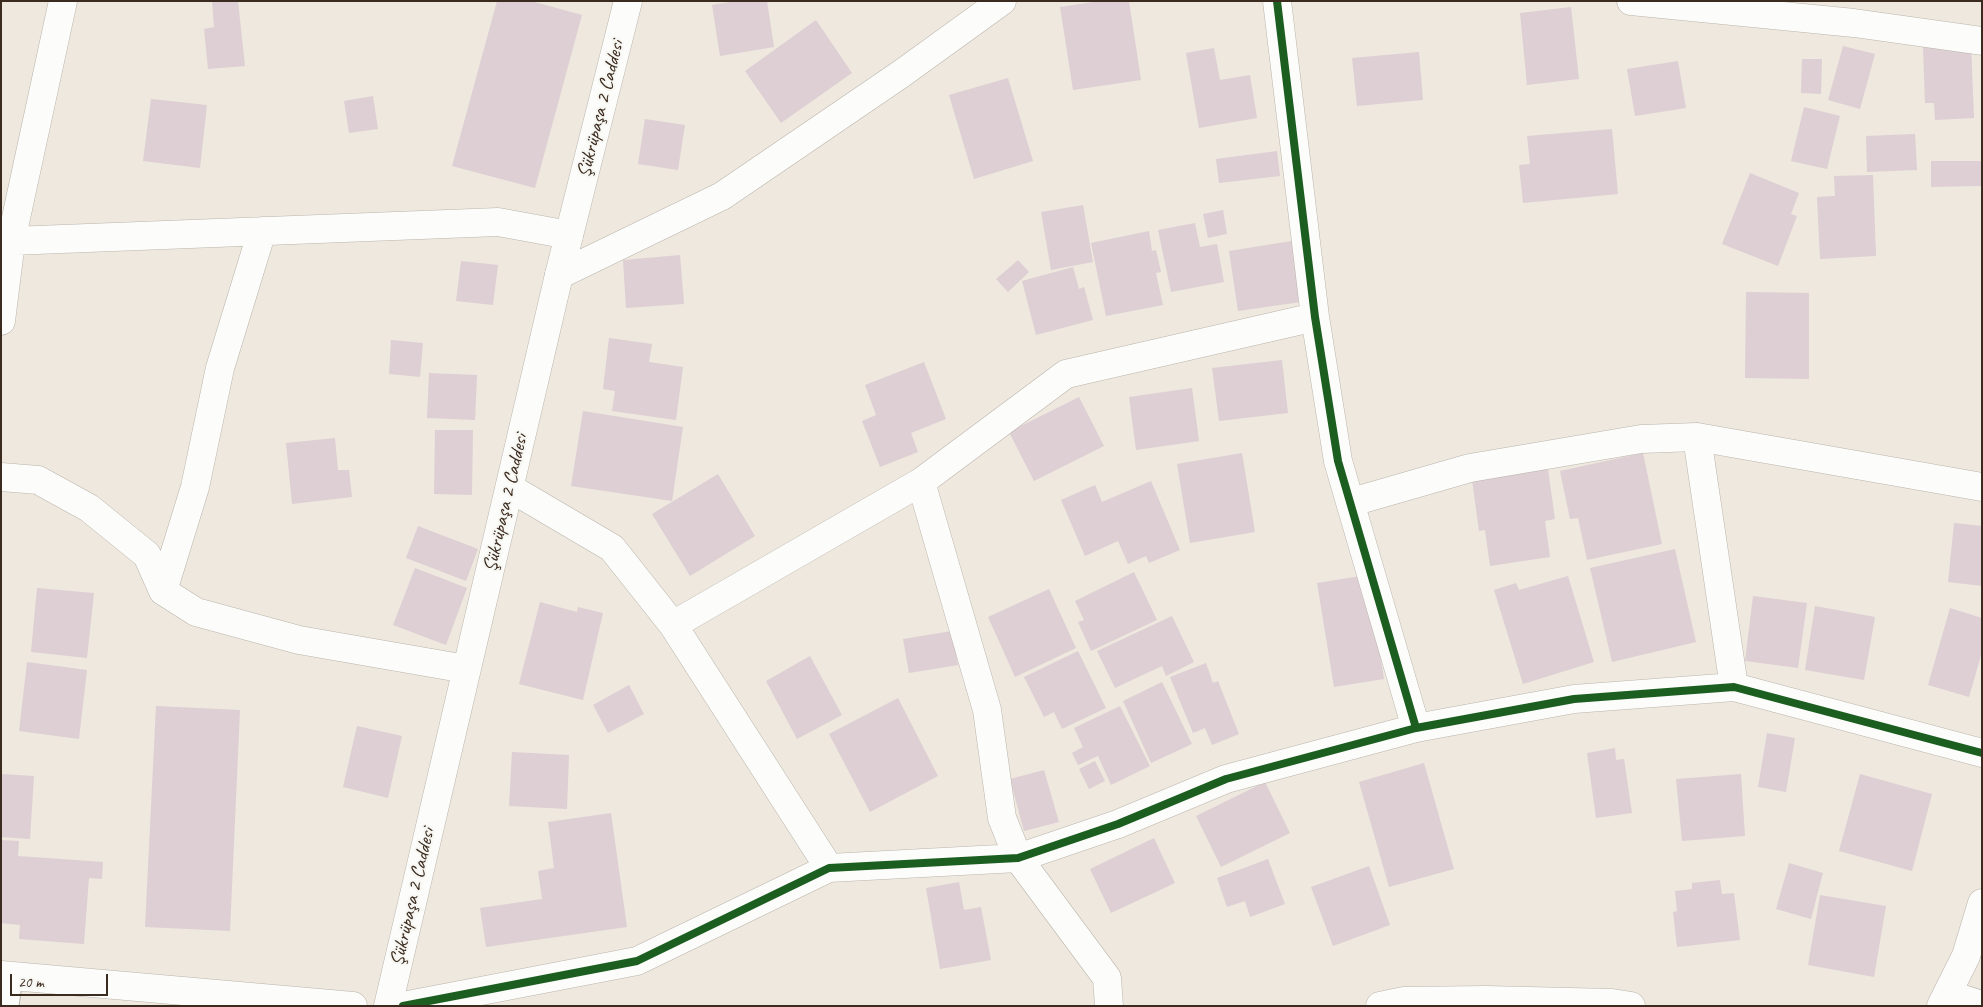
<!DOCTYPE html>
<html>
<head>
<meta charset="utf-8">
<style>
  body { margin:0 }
  #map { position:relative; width:1983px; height:1007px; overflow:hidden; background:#eee8de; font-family:Caveat,sans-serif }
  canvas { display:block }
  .frame { position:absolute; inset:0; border:2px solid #3b2a1e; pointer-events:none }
  .scale { position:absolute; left:10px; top:974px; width:98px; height:22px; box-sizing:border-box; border:2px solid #3b2a1e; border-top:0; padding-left:6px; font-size:15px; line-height:18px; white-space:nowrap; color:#3b2a1e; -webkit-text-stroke:4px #f6f6f2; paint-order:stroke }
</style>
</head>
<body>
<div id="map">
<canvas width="1983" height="1007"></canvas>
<div class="frame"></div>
<div class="scale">20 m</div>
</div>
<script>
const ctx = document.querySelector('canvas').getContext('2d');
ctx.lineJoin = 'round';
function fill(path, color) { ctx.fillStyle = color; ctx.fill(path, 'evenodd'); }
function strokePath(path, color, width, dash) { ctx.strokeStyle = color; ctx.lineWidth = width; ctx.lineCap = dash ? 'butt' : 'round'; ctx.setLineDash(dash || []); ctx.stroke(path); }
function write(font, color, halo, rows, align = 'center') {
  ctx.font = font + ' Caveat,sans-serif'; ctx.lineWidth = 4; ctx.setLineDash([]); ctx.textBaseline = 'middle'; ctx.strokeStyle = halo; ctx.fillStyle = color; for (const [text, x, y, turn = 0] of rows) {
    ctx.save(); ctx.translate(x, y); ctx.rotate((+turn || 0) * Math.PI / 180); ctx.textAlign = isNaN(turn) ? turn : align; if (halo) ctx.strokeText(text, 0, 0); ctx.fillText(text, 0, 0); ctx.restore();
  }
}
fill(new Path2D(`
  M212,1H238L245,66L208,69L204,29L214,27Z
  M497,1H531L582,15L535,188L452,166Z
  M735,1H767L774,47L720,56L712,5Z
  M1100,1H1129L1141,80L1073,90L1060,7Z
  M1571,7L1579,79L1527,85L1520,13Z
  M816,20L852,73L781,123L745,71Z
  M1971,44L1974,118L1935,120L1934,103H1925L1923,46Z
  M1843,46L1875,54L1860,109L1828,100Z
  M1214,48L1220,80L1250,75L1257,118L1199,128L1186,53Z
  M1419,52L1423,100L1357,106L1352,58Z
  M1802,59H1822L1821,94L1801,93Z
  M1678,61L1686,108L1635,116L1627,69Z
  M1008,78L1033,161L974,179L949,95Z
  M373,96L378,129L349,133L344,101Z
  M151,99L207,105L200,168L143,161Z
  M1804,107L1840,116L1827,169L1791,161Z
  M645,119L685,125L678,170L638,164Z
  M1612,129L1618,194L1523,203L1519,165L1530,164L1527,136Z
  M1915,134L1917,170L1867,172L1866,136Z
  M1277,151L1280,176L1219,183L1216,159Z
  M1931,161H1982V186L1931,187Z
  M1750,173L1799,193L1791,214L1797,216L1778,266L1722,244Z
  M1873,175L1876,256L1820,259L1817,197L1835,196L1834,176Z
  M1083,205L1093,262L1051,270L1041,212Z
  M1223,210L1227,234L1208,238L1203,214Z
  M1195,223L1200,247L1217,244L1224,282L1171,292L1158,230Z
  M1149,231L1152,251L1156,250L1161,272L1156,273L1163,305L1106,316L1091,243Z
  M1292,241L1301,302L1238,311L1229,251Z
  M680,255L684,304L626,308L623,260Z
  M1018,260L1029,272L1008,292L996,279Z
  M461,261L498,265L493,305L456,301Z
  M1073,267L1079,289L1084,287L1093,320L1036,335L1022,281Z
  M1746,292L1809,293V379L1745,378Z
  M609,338L652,344L649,362L683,367L676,420L612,411L615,391L603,389Z
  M391,340L423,343L420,377L389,374Z
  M1282,360L1288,413L1219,421L1212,368Z
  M924,362L946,419L911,433L918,452L880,467L862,421L876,415L865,385Z
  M429,373L477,375L475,420L427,418Z
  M1192,388L1199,441L1136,450L1129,397Z
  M1079,397L1104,446L1034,481L1009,432Z
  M583,411L683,427L672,501L571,486Z
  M435,430H473L472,495L434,494Z
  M335,438L338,470H349L352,497L292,504L286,443Z
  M1242,453L1255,532L1190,543L1177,464Z
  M1643,453L1662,544L1587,560L1578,518L1570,519L1560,471Z
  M1548,469L1555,519L1545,521L1550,557L1490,566L1485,530L1479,531L1472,480Z
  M718,474L755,536L690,576L652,514Z
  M1151,481L1180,550L1149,563L1146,556L1128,564L1118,541L1085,556L1061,500L1095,485L1102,502Z
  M1954,523L1982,526V586L1948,582Z
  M418,526L478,549L466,581L406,558Z
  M1675,549L1696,642L1612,662L1590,568Z
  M415,568L467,588L446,645L393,625Z
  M1134,572L1157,620L1091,651L1078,622L1084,620L1075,601Z
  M1367,575L1384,679L1334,687L1317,583Z
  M1568,576L1594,662L1523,684L1494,590L1516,583L1519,590Z
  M37,588L94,593L87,658L31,652Z
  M1049,589L1076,648L1015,677L988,617Z
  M1753,596L1807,603L1798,668L1745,661Z
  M540,602L577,612L578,607L603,613L583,700L519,684Z
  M1815,606L1875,617L1864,680L1805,670Z
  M1950,608L1982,618V652L1969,697L1928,685Z
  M1172,616L1194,662L1166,676L1162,666L1115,688L1097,651Z
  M952,631L958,665L909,673L903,639Z
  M1078,651L1106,708L1062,729L1054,712L1044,717L1024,677Z
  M810,656L842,715L797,739L766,681Z
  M27,662L87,670L79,739L19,731Z
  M1206,663L1213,683L1218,681L1239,734L1212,745L1205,728L1193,733L1170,677Z
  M1162,682L1192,744L1151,763L1123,701Z
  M629,685L644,714L608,733L593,705Z
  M898,698L938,776L870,812L829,734Z
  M156,706L240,710L230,931L145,927Z
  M1120,706L1150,766L1111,785L1098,756L1078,765L1072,753L1083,747L1074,728Z
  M357,726L402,736L388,798L343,787Z
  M1767,733L1795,738L1786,792L1758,787Z
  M1615,748L1616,760L1624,759L1632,813L1596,818L1587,753Z
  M512,752L569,755L567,809L509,806Z
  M1095,761L1105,781L1089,789L1079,769Z
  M1424,763L1454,869L1389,887L1359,782Z
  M1044,770L1059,822L1024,831L1010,779Z
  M1,774L34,776L30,839L1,837Z
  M1741,774L1745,836L1682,841L1676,779Z
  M1860,774L1932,794L1912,871L1839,851Z
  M1265,782L1290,833L1221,867L1196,816Z
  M611,813L627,927L486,947L480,908L542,899L538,871L554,868L548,822Z
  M1154,838L1175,883L1111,913L1090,869Z
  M1,840L19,841L18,856L103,862L102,879L89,878L84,944L19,939L20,925L1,923Z
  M1268,859L1285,904L1250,917L1245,901L1227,907L1217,878Z
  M1789,863L1823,873L1811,919L1776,909Z
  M1369,866L1390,925L1333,946L1311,887Z
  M1720,880L1722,894L1734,893L1740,940L1677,947L1673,912L1677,911L1675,891L1692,889V883Z
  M959,882L964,910L981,907L991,960L940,969L926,888Z
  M1820,895L1886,906L1874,977L1808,965Z`), '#ddcfd4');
const service = new Path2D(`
  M9,1006L13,976`);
const minor = new Path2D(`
  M1277,1L1315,317L1338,461L1416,728
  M1631,1L1854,23L1982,41
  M1,239L11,241L498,222L569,235
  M559,275L722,196L901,74L1002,1
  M1,321L11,241L63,1
  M1697,437L1734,687
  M1,477L38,480L89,508L147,555L163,591L196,612L299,640L466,669
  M921,482L987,710L1002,818L1018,858L1107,978L1109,1006
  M510,488L612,548L673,625L829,868
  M1352,502L1470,468L1641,439L1697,437L1982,487
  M163,591L195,487L220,368L262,231
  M673,625L921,482L1066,374L1315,317
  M1,975L353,1006
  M1947,994L1982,1005
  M403,1006L637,961L829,868L1018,858L1118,824L1226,779L1416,728L1574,699L1734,687L1982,753
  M1380,1006L1404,1001L1486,1000L1612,1003L1631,1006
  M1941,1006L1966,956L1982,903`);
const secondary = new Path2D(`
  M388,1006L559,275L628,1`);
strokePath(service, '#bab4ac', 21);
strokePath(minor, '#bab4ac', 29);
strokePath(secondary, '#bab4ac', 29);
strokePath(service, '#fcfcfa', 19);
strokePath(minor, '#fcfcfa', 28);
strokePath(secondary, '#fcfcfa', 28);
strokePath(new Path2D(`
  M1277,1L1315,317L1338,461L1416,728
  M403,1006L637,961L829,868L1018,858L1118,824L1226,779L1416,728L1574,699L1734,687L1982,753`), '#1b5e20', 8);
write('20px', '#3b2a1e', '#f6f6f2', [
  ["Şükrüpaşa 2 Caddesi",601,109,-76],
  ["Şükrüpaşa 2 Caddesi",506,503,-77],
  ["Şükrüpaşa 2 Caddesi",413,897,-77]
]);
</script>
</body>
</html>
